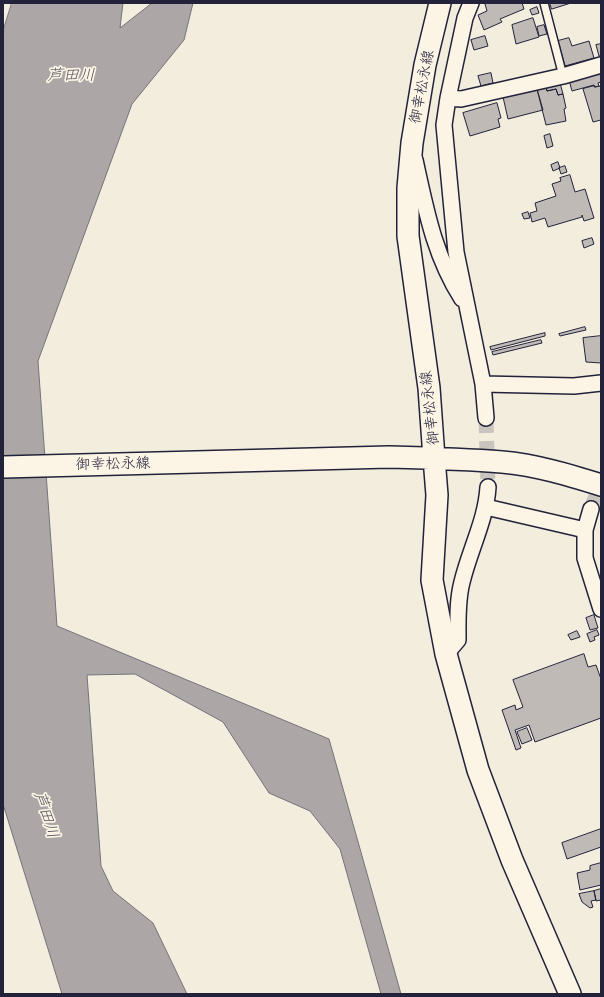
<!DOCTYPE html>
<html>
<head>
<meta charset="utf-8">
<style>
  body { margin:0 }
  #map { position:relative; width:604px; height:997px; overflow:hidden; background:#f3edde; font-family:"Comic Neue",sans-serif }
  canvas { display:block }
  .frame { position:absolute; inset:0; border:4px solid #22223b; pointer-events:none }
</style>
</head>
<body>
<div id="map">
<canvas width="604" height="997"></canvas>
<div class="frame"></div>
</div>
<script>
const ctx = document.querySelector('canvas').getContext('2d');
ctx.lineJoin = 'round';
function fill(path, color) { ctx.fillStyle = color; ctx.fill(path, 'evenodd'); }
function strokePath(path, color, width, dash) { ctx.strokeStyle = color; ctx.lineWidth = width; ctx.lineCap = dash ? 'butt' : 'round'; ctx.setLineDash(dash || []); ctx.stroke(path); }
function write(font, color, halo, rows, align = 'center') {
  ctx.font = font + ' "Comic Neue","Klee One",sans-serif'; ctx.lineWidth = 3.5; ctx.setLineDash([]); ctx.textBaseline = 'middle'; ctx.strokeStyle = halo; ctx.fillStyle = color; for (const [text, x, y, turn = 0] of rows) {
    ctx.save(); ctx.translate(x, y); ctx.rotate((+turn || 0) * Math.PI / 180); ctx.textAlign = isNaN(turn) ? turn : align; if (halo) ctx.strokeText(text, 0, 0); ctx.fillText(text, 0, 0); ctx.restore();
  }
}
const water = new Path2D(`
  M12,3H123L120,28L152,3H193L184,40L132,104L38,361L57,626L329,739L401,994H381L340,849L310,811L269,793L223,722L135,674L87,675L101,866L113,891L153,923L187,994H62L3,804V31Z`);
fill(water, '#aca7a6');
strokePath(water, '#75727b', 1);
const building = new Path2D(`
  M487,3H522L524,9L500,19L502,22L484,30L478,15L487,11L485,4Z
  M550,3H571L552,9Z
  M537,7L539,13L532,15L530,10Z
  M533,18L539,37L516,44L512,25Z
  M544,25L547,34L539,36L537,27Z
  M485,36L488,46L474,50L471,40Z
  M569,38L572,46L589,41L594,58L565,66L558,41Z
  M601,44V56H599L596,45Z
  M600,71L601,82L598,83L599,86L595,87L594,85L572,91L569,80Z
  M491,73L493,83L481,86L478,76Z
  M560,83L563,94L558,95L556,89L547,91L546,87Z
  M594,86V87L601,86V120L593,122L583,89Z
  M546,87L547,91L556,89L558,95L563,94L566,108L564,109L566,121L546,125L537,89Z
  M537,89L543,110L508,119L503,97Z
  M497,103L501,118L498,119L500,127L470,136L463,113Z
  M550,134L553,146L547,148L544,136Z
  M558,162L560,168L553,171L551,165Z
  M565,166L567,172L561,174L559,168Z
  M570,175L575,192L585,189L594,218L584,221L582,215V217L548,227L545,218L532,222L530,213L537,211L535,203L556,196L552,184L561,181L560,178Z
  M528,212L530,218L524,219L522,214Z
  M592,238L594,244L584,248L582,241Z
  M585,327L586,330L560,336L559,334Z
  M545,333V336L491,350L490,347Z
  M601,336V363L586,362L583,338Z
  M541,340L542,343L493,355L492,352Z
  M594,615L598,628L590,630L586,618Z
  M597,630L599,635L594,637L595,640L590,642L587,634Z
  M577,631L580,637L571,640L568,635Z
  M584,654L588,667L596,665L601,679V718L535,742L529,725L515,730L521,748L516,750L502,710L515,705L516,710L523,707L513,680Z
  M527,728L532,740L522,744L517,732Z
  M601,829V847L567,859L562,843Z
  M601,863V885L580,890L577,873L590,870V866Z
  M601,889V900L596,901L594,891Z
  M594,891L596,900L591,901L593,907L590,908L582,902L579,894Z`);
fill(building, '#bfbab6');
strokePath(building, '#22223b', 1);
strokePath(new Path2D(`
  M486,418L488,487
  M591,509L601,483`), '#c9c4bd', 15, [15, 8]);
const lane = new Path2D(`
  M544,3L563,76`);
const street = new Path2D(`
  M471,3L465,18L448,98L444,125L456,252L483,384L486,418
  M448,98L461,99L563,76L601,65
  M415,160C426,210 434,255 462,299
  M483,384L574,386L601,383
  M486,507L585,530
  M591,509L585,530V558L601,609
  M446,654L458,640C458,621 457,601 462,582C470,549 486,520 488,487`);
const secondary = new Path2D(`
  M440,3L425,65L412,143L408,188V236L429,388L434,458L437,495L432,580L446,654L478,770L512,860L570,994
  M3,467L389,457C427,458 465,459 502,462C536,465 569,475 601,485`);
strokePath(lane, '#22223b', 10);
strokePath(street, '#22223b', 18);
strokePath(secondary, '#22223b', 24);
strokePath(lane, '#fcf5e5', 7);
strokePath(street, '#fcf5e5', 15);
strokePath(secondary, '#fcf5e5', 21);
write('15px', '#22223b', '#fcf5e5', [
  ["御幸松永線",422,87,-79],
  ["御幸松永線",430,408,-96],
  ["御幸松永線",113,464,-1]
]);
write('italic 16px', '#525160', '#fcf5e5', [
  ["芦田川",71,75],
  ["芦田川",46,815,72]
]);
</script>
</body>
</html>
